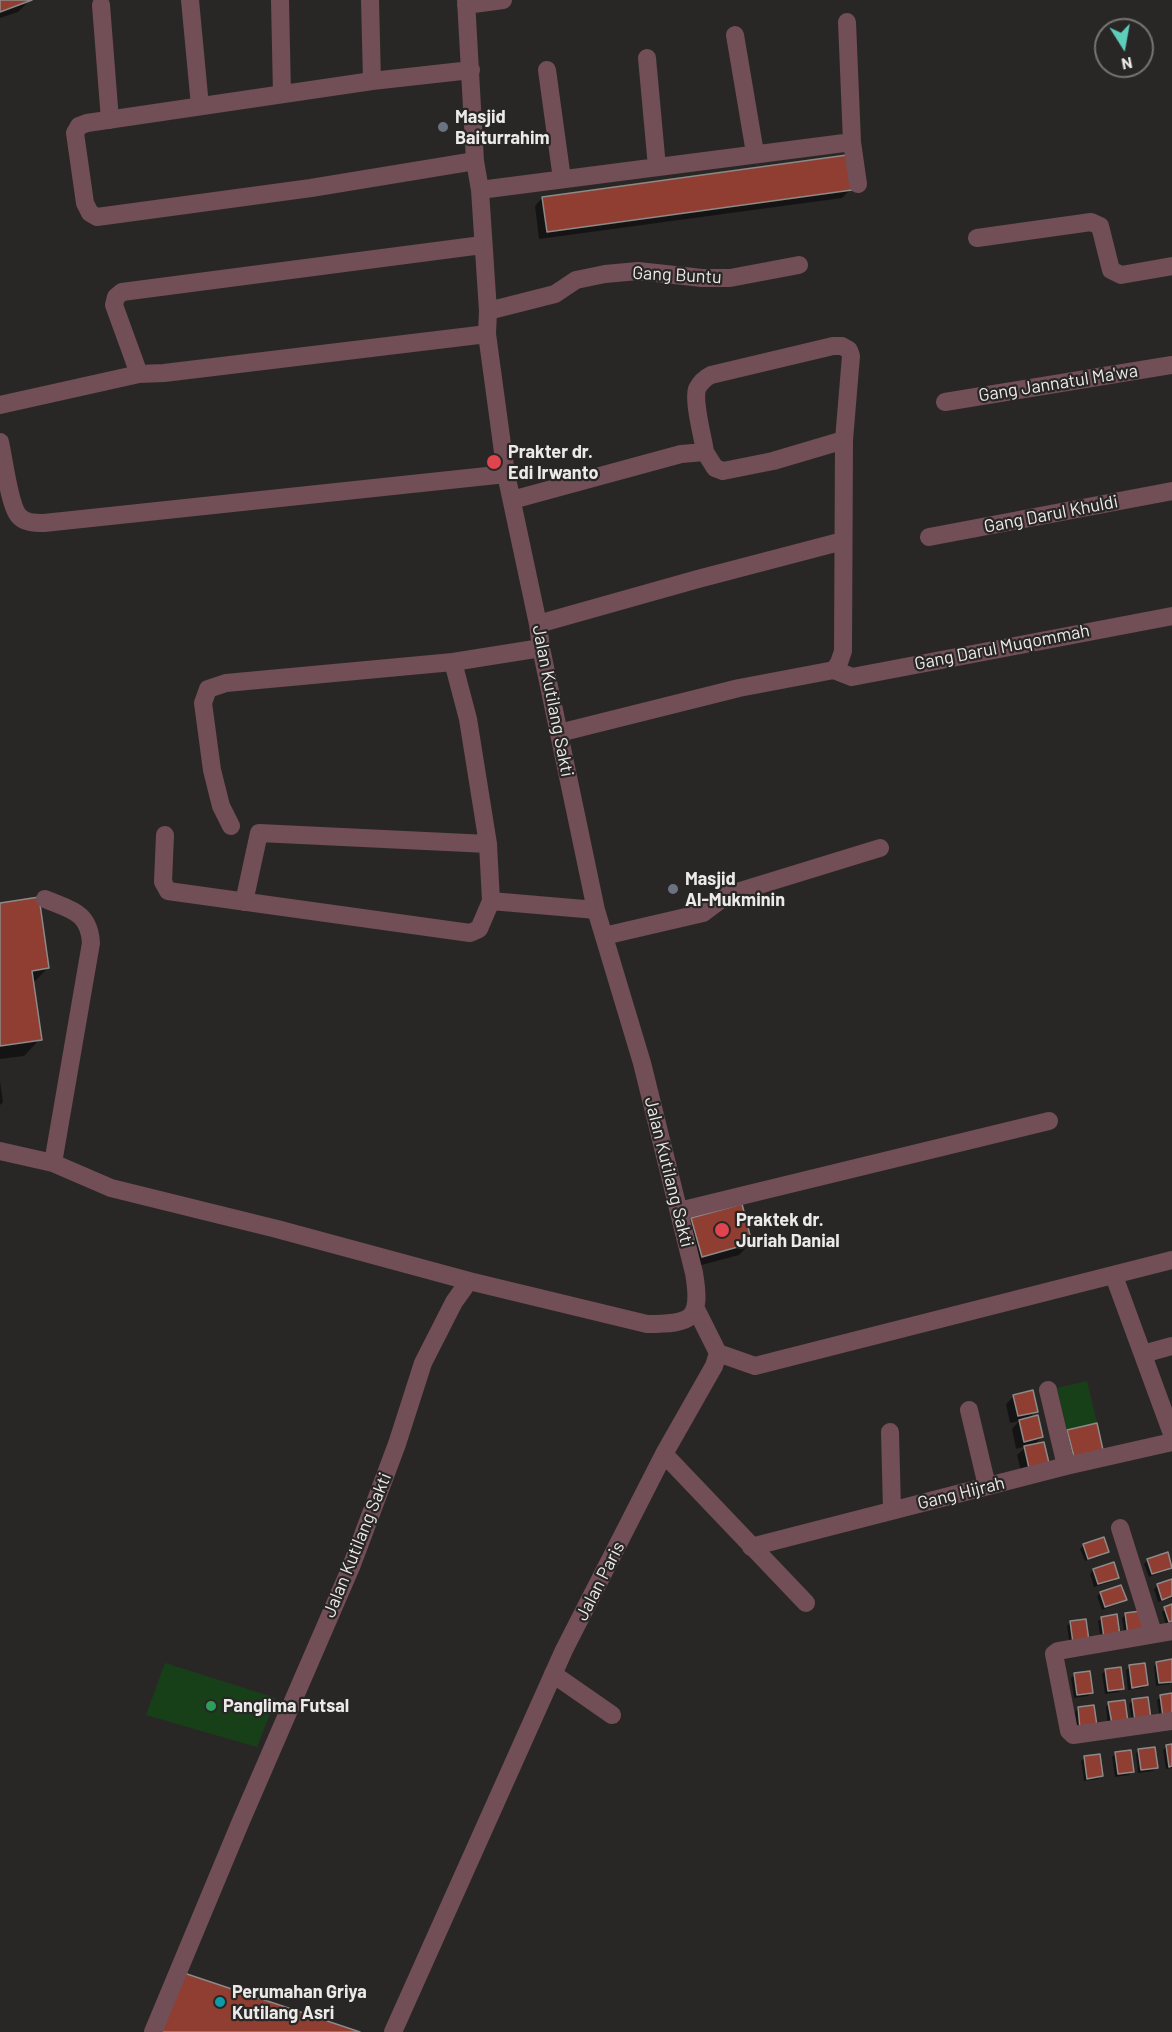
<!DOCTYPE html>
<html>
<head>
<meta charset="utf-8">
<style>
  body { margin:0 }
  #map { position:relative; width:1172px; height:2032px; overflow:hidden; background:#292726; font-family:Barlow,sans-serif }
  canvas { display:block }
  .north { position:absolute; left:1094px; top:18px; width:60px; height:60px; box-sizing:border-box; background:#292726; border:2px solid #777574; border-radius:50%; rotate:169deg; font-size:16px; font-weight:700; line-height:24px; text-align:center; color:#eceae9 }
  .north::after { content:''; display:block; margin:auto; width:21px; height:27px; background:#5cceba; clip-path:polygon(50% 0,100% 100%,50% 72%,0 100%) }
</style>
</head>
<body>
<div id="map">
<canvas width="1172" height="2032"></canvas>
<div class="north">N</div>
</div>
<script>
const ctx = document.querySelector('canvas').getContext('2d');
ctx.lineJoin = 'round';
function fill(path, color) { ctx.fillStyle = color; ctx.fill(path, 'evenodd'); }
function strokePath(path, color, width, dash) { ctx.strokeStyle = color; ctx.lineWidth = width; ctx.lineCap = dash ? 'butt' : 'round'; ctx.setLineDash(dash || []); ctx.stroke(path); }
function write(font, color, halo, rows, align = 'center') {
  ctx.font = font + ' Barlow,sans-serif'; ctx.lineWidth = 4.5; ctx.setLineDash([]); ctx.textBaseline = 'middle'; ctx.strokeStyle = halo; ctx.fillStyle = color; for (const [text, x, y, turn = 0] of rows) {
    ctx.save(); ctx.translate(x, y); ctx.rotate((+turn || 0) * Math.PI / 180); ctx.textAlign = isNaN(turn) ? turn : align; if (halo) ctx.strokeText(text, 0, 0); ctx.fillText(text, 0, 0); ctx.restore();
  }
}
fill(new Path2D(`
  M1087,1381L1097,1423L1067,1430L1057,1388Z
  M165,1663L276,1698L257,1747L146,1715Z`), '#174019');
fill(new Path2D(`
  M0,0H30L18,12L0,18Z
  M850,190L842,198L539,239L535,206L542,198Z
  M0,904L48,968L32,984L40,1039L24,1056L0,1059Z
  M0,1081L3,1102L0,1105Z
  M692,1219L751,1243L739,1255L690,1268L680,1231Z
  M1014,1396L1036,1411L1028,1419L1042,1437L1033,1446L1048,1463L1022,1475L1017,1455L1027,1446L1016,1449L1012,1429L1019,1421L1010,1423L1006,1404Z
  M1084,1545L1108,1552L1104,1555L1085,1561L1080,1549Z
  M1148,1560L1171,1567L1168,1570L1149,1577L1144,1564Z
  M1113,1564L1117,1577L1114,1581L1094,1587L1090,1574L1093,1570Z
  M1172,1581V1598L1158,1602L1154,1589L1157,1586Z
  M1101,1593L1125,1600L1121,1603L1102,1610L1097,1596Z
  M1172,1606V1623L1166,1625L1162,1612Z
  M1140,1613L1125,1638L1122,1618L1125,1615Z
  M1102,1618L1115,1639L1101,1641L1098,1621Z
  M1071,1622L1084,1644L1070,1646L1067,1626Z
  M1157,1663L1172,1667L1170,1684L1156,1686L1154,1666Z
  M1129,1667L1146,1685L1143,1688L1128,1690L1126,1670Z
  M1106,1670L1122,1688L1119,1692L1105,1694L1102,1674Z
  M1075,1675L1092,1693L1088,1696L1074,1698L1071,1678Z
  M1172,1695L1160,1720L1157,1700L1161,1697Z
  M1147,1698L1132,1724L1129,1704L1133,1700Z
  M1109,1704L1126,1721L1108,1727L1106,1707Z
  M1092,1707L1077,1731L1075,1712L1078,1708Z
  M1172,1745V1768L1166,1769L1163,1750L1167,1746Z
  M1139,1750L1156,1768L1153,1771L1138,1773L1136,1753Z
  M1116,1753L1132,1771L1129,1775L1115,1777L1112,1757Z
  M1085,1758L1101,1776L1098,1779L1084,1781L1081,1761Z`), '#0007');
const building = new Path2D(`
  M0,0H32L0,12Z
  M847,155L852,190L547,232L542,197Z
  M39,897L49,968L32,971L42,1040L0,1046V903Z
  M742,1204L752,1243L702,1257L691,1218Z
  M1033,1390L1038,1412L1018,1416L1013,1395Z
  M1038,1415L1043,1437L1024,1442L1019,1420Z
  M1097,1423L1103,1450L1074,1457L1067,1430Z
  M1044,1442L1049,1463L1029,1468L1024,1446Z
  M1104,1537L1109,1552L1088,1559L1083,1544Z
  M1168,1552L1172,1568L1152,1574L1147,1559Z
  M1114,1562L1119,1578L1098,1584L1093,1569Z
  M1172,1579V1596L1162,1600L1157,1584Z
  M1121,1585L1127,1600L1105,1607L1100,1592Z
  M1172,1604V1621L1169,1622L1164,1607Z
  M1141,1611L1144,1633L1128,1635L1125,1613Z
  M1117,1614L1120,1636L1104,1638L1101,1617Z
  M1086,1619L1089,1641L1073,1643L1070,1621Z
  M1172,1659V1682L1159,1683L1156,1662Z
  M1145,1663L1148,1685L1132,1688L1129,1665Z
  M1121,1667L1124,1689L1108,1691L1105,1669Z
  M1090,1671L1093,1693L1077,1695L1074,1673Z
  M1172,1693V1716L1163,1717L1160,1695Z
  M1148,1697L1151,1719L1135,1721L1132,1699Z
  M1125,1700L1128,1722L1112,1724L1108,1702Z
  M1094,1705L1097,1726L1080,1729L1078,1707Z
  M1172,1744V1766L1169,1767L1166,1745Z
  M1155,1747L1158,1768L1141,1770L1138,1749Z
  M1131,1750L1134,1772L1118,1774L1115,1752Z
  M1100,1754L1103,1776L1087,1779L1084,1756Z
  M181,1972L360,2032H156Z`);
fill(building, '#903e31');
strokePath(building, '#8d8a89', 1.5);
strokePath(new Path2D(`
  M190,0L200,106
  M280,0L282,94
  M370,0L372,81
  M101,5L110,120
  M466,5L503,0
  M847,22L852,142L858,184
  M735,35L755,153
  M647,58L657,167
  M471,70L372,81L87,123L79,126L75,133L85,203L90,213L97,217L311,188L475,161
  M547,70L562,179
  M480,190L852,142
  M977,238L1091,222L1100,226L1111,270L1121,275L1172,266
  M488,311L555,294L576,280L605,274L638,271L702,278H730L799,265
  M139,374L114,305L116,297L122,292L482,245
  M945,402L1172,365
  M0,405L139,374L164,373L487,334
  M0,442C4,459 9,503 18,515C24,523 35,523 44,523L506,474
  M512,500L681,454L705,452L715,468L723,471L773,461L844,440
  M929,537L1172,491
  M538,624L698,579L843,541
  M453,662L468,719L488,844
  M834,670L852,677L1172,616
  M559,733L739,688L834,670L839,663L843,651L844,440L851,356L849,350L842,346H833L711,375C705,378 700,383 697,389C693,402 703,437 705,452
  M231,826L221,806L212,770L203,703L208,689L226,683L453,662L541,648
  M165,835L163,882L168,891L470,933L479,929L491,901L596,910
  M45,899C70,910 89,911 91,943L53,1163
  M244,902L259,833L488,844L491,901
  M604,936L703,913L727,895L880,848
  M0,1151L53,1163L111,1188L277,1229L469,1281
  M679,1211L1049,1121
  M1114,1276L1172,1434
  M718,1353L755,1366L1172,1260
  M1143,1354L1172,1346
  M1048,1390L1066,1466
  M969,1410L987,1486
  M890,1432L892,1510
  M664,1454L806,1603
  M1120,1528L1153,1633
  M751,1547L1066,1466L1172,1442
  M1172,1631L1058,1651L1054,1654L1069,1731L1073,1735L1172,1721
  M553,1674L612,1715
  M153,2032L241,1821L351,1567L397,1444L423,1363L454,1302L469,1281L647,1324C692,1324 702,1320 694,1273L642,1063L596,910L541,648L538,624L506,474L487,334L488,311L480,190L475,161L466,0
  M393,2032L564,1650L664,1454L714,1366L718,1353L696,1309`), '#724e57', 18);
for (const [x, y, r, color] of [
  [443,127,6,"#6b7280"],
  [494,462,8,"#e0444e"],
  [673,889,6,"#6b7280"],
  [722,1230,8,"#e0444e"],
  [211,1706,6,"#2e9e5b"],
  [220,2002,6,"#0f9aa8"]
]) { const dot = new Path2D(); dot.arc(x, y, r, 0, 2 * Math.PI); ctx.fillStyle = color; ctx.fill(dot); strokePath(dot, '#292726', 2); }
write('bold 18px', '#eceae9', '#292726', [
  ["Masjid",455,117],
  ["Baiturrahim",455,138],
  ["Prakter dr.",508,452],
  ["Edi Irwanto",508,473],
  ["Masjid",685,879],
  ["Al-Mukminin",685,900],
  ["Praktek dr.",736,1220],
  ["Juriah Danial",736,1241],
  ["Panglima Futsal",223,1706],
  ["Perumahan Griya",232,1992],
  ["Kutilang Asri",232,2013]
], 'left');
write('18px', '#eceae9', '#292726', [
  ["Gang Buntu",677,275,3],
  ["Gang Jannatul Ma'wa",1058,383,-9],
  ["Gang Darul Khuldi",1051,514,-11],
  ["Gang Darul Muqommah",1002,647,-11],
  ["Jalan Kutilang Sakti",553,701,79],
  ["Jalan Kutilang Sakti",669,1172,76],
  ["Gang Hijrah",961,1493,-14],
  ["Jalan Kutilang Sakti",357,1545,-68],
  ["Jalan Paris",600,1581,-63]
]);
</script>
</body>
</html>
